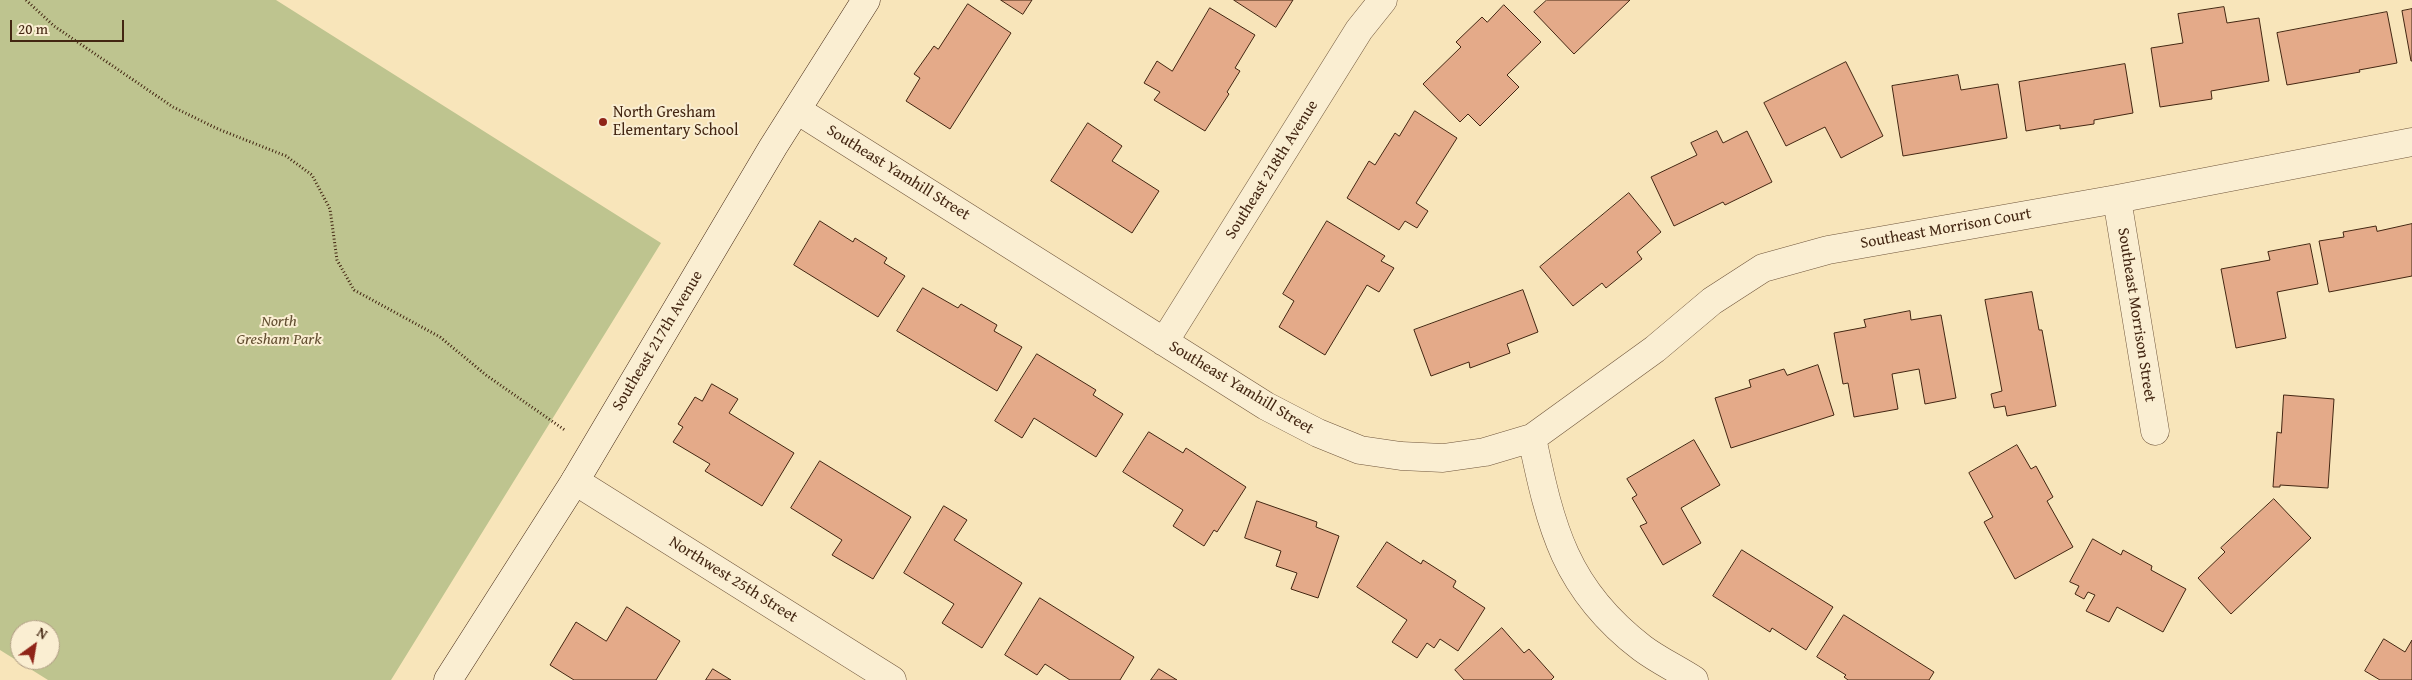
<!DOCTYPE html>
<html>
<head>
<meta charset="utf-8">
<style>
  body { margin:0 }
  #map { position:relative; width:2412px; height:680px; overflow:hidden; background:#f8e5ba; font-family:"Gentium Book Plus",serif }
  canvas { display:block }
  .north { position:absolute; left:10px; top:620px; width:50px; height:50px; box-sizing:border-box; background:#faeed2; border:1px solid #b19e85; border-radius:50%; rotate:32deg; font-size:14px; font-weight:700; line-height:20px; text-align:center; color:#432612 }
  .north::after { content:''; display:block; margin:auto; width:18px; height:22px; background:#8f2418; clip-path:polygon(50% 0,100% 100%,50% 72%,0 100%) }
  .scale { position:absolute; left:10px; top:20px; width:114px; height:22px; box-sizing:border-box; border:2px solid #432612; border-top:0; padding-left:6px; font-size:15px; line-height:18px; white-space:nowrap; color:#432612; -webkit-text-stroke:4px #faeed2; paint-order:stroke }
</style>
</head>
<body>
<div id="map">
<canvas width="2412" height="680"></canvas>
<div class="north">N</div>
<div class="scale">20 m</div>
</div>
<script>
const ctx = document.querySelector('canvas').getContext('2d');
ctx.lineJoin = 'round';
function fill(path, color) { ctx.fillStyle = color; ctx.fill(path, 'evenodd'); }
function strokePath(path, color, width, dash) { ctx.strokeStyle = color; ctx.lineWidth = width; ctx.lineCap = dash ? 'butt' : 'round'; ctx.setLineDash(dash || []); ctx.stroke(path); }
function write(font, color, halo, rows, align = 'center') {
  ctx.font = font + ' "Gentium Book Plus",serif'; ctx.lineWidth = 4; ctx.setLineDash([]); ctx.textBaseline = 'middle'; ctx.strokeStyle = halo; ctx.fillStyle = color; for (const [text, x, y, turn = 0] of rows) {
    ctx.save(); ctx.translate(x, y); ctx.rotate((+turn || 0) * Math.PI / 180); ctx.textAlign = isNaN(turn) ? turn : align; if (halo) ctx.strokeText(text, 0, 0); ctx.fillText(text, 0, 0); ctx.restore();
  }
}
fill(new Path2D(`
  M0,0H276L661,243L391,680H48L0,650ZM20,630H50V660H20Z`), '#bec48f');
const building = new Path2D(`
  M1001,0H1032L1023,14Z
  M1234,0H1293L1276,27Z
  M1547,0H1630L1574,54L1534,12Z
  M968,4L1011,33L950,129L906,101L920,78L914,74L934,46L938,49Z
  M1504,5L1541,42L1507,75L1519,87L1480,126L1468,114L1460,122L1423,84L1461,47L1456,42L1482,17L1487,22Z
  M2224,7L2227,23L2259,18L2269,81L2211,91L2212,99L2160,107L2151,48L2183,43L2178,14Z
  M1210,8L1255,35L1235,68L1240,71L1227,92L1229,94L1205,131L1154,100L1160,92L1144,83L1157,61L1172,71Z
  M2412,9V61H2411L2402,11Z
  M2387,12L2397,63L2359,70L2360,72L2287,85L2277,33Z
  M1846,62L1883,136L1841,158L1825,127L1786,146L1764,103Z
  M2125,64L2133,113L2094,120V124L2060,129V125L2026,131L2019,82Z
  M1958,75L1961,90L1998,84L2007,138L1903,156L1892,86Z
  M1415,111L1457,138L1416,203L1428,211L1417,228L1405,221L1399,230L1347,198L1369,161L1375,165L1395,133L1399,136Z
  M1088,123L1122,146L1112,161L1159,191L1132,233L1051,181Z
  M1717,131L1723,143L1747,131L1772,182L1725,205L1723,202L1674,226L1651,177L1697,155L1691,143Z
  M1629,193L1661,232L1637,252L1642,259L1606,288L1602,283L1573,306L1540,267Z
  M820,221L853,242L855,238L887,258L884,263L905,276L878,317L794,265Z
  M1327,221L1385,256L1381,261L1394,268L1379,292L1367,285L1325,355L1279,327L1294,301L1283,294Z
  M2412,224V276L2329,292L2319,241L2344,237L2343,232L2376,226L2377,231Z
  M2310,244L2318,284L2277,292L2286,338L2236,348L2221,269L2270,260L2268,252Z
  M923,288L958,308L961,304L997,325L994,331L1022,347L997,391L897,331Z
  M1523,290L1538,332L1507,344L1510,353L1470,368L1469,362L1431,376L1414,330Z
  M2032,292L2039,330H2042L2056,406L2007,416L2005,406L1994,408L1991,394L2002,391L1985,300Z
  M1910,311L1911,320L1941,315L1956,398L1925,404L1919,369L1892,374L1898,409L1854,417L1848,383L1843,384L1834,333L1866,327L1864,320Z
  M1037,354L1096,390L1093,395L1123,414L1096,457L1034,418L1022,438L995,421Z
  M1818,365L1834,415L1731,448L1715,398L1751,387L1749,380L1784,369L1787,375Z
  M712,384L738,399L729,413L794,453L762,506L705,471L710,464L673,442L683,427L678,424L695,397L702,401Z
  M2284,395L2334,399L2328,488L2280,485V487H2273L2277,432L2281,433Z
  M1149,432L1183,453L1186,448L1246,487L1217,532L1214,530L1204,546L1173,526L1183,510L1123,472Z
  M1694,440L1720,485L1681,508L1701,543L1663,565L1640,526L1647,523L1632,498L1637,495L1627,479Z
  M2017,445L2031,469L2036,466L2053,497L2047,501L2073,547L2015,579L1984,522L1993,517L1969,473Z
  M820,461L911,517L873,579L832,555L842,540L791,508Z
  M2274,499L2311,538L2231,614L2198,578L2225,552L2221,548Z
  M1257,501L1317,522L1316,527L1339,536L1318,598L1291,589L1297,573L1276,566L1281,551L1245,538Z
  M944,506L967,520L954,540L1022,583L982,648L942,623L954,604L904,573Z
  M2093,539L2121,555L2123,550L2152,566L2151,570L2186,589L2163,632L2117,607L2109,622L2086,611L2095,595L2088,592L2084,599L2075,594L2079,586L2070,582Z
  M1387,542L1421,564L1423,560L1456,581L1453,587L1485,608L1458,651L1440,639L1434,648L1427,643L1417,658L1392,642L1407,620L1357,587Z
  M1742,550L1833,607L1806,650L1772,628L1770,632L1713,596Z
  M1040,598L1134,657L1120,680H1070L1045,664L1037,675L1005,655Z
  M627,607L680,641L656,680H574L550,665L576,622L606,641Z
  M1844,615L1934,672L1929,680H1848L1844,677L1846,675L1817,657Z
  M1502,628L1524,653L1529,649L1554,677L1551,680H1464L1455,670Z
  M2384,639L2405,652L2412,640V680H2380L2365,671Z
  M713,669L731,680H706Z
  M1159,669L1177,680H1151Z`);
fill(building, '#e4aa89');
strokePath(building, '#432612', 1);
const street = new Path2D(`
  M797,110L1266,406L1318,433L1360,450L1401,456L1443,458L1485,452L1532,438L1655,349L1712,301L1763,268L1828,250L2117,199L2412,142
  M2117,199L2155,431
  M1164,342L1359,30L1383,0
  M1532,438C1551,528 1565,589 1642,648C1658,660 1677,669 1694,680
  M575,481L892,680`);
const secondary = new Path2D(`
  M448,680L575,481L773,147L866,0`);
strokePath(street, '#70563c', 29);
strokePath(secondary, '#432612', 29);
strokePath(new Path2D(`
  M26,0L54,26L173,107L218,129L286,156L312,175L330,209L337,260L354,290L440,337L486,375L566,431`), '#432612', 3, [1, 2.5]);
strokePath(street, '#faeed2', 28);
strokePath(secondary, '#faeed2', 28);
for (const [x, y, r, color] of [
  [603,122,5,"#8f2418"]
]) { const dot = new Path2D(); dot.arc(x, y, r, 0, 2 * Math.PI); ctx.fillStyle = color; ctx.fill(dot); strokePath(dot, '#faeed2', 2); }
write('16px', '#432612', '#faeed2', [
  ["North Gresham",613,113],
  ["Elementary School",613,131]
], 'left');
write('16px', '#432612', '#faeed2', [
  ["Southeast 218th Avenue",1272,170,-58],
  ["Southeast Yamhill Street",898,173,32],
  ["Southeast Morrison Court",1946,229,-10],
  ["Southeast Morrison Street",2136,315,81],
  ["Southeast 217th Avenue",658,341,-59],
  ["Southeast Yamhill Street",1241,388,31],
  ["Northwest 25th Street",733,580,32]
]);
write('italic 16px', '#624e31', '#faeed2', [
  ["North",279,322],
  ["Gresham Park",279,340]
]);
</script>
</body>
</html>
